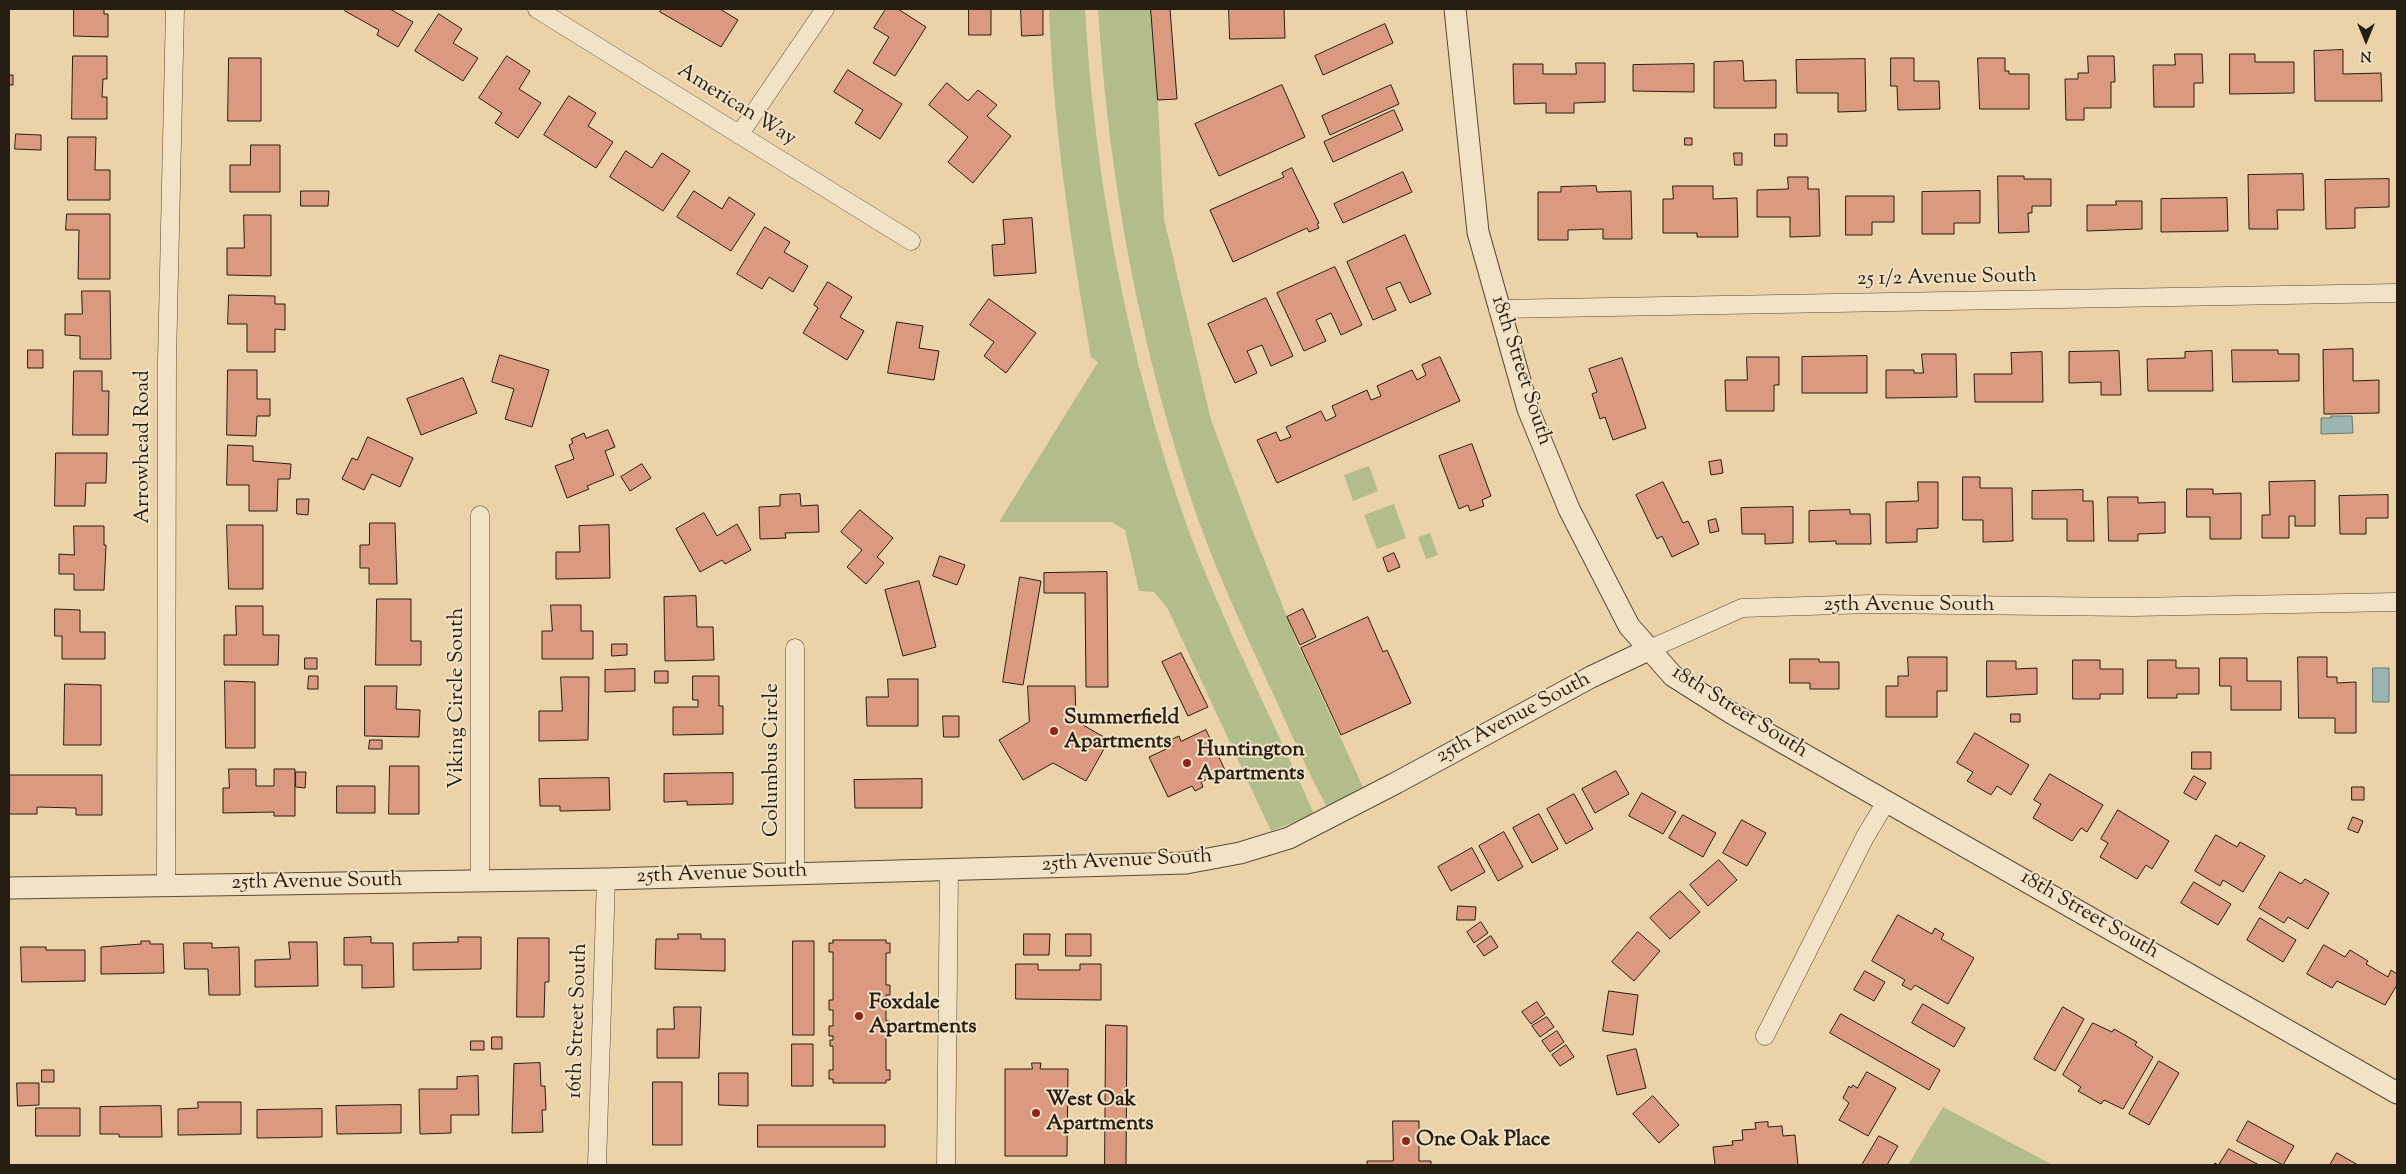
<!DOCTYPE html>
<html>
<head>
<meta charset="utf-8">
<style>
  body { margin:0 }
  #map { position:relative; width:2406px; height:1174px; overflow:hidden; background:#ebd2a8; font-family:"Sorts Mill Goudy",serif }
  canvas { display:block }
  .frame { position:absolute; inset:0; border:10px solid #271e13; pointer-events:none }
  .north { position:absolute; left:2341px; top:15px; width:50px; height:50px; -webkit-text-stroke:4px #f2e2c6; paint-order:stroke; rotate:180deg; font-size:14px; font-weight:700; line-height:20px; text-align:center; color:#271e13 }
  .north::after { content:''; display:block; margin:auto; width:18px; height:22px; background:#271e13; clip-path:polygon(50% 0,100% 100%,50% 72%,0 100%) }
</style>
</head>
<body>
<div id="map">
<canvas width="2406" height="1174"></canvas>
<div class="frame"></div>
<div class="north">N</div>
</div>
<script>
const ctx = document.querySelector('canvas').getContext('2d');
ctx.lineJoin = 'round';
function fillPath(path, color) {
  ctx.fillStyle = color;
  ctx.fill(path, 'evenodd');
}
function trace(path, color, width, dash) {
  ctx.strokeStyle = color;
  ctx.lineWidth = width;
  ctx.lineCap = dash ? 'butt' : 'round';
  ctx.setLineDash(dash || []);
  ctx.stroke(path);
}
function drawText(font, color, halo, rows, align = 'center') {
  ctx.font = font + ' "Sorts Mill Goudy",serif';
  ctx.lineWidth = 4;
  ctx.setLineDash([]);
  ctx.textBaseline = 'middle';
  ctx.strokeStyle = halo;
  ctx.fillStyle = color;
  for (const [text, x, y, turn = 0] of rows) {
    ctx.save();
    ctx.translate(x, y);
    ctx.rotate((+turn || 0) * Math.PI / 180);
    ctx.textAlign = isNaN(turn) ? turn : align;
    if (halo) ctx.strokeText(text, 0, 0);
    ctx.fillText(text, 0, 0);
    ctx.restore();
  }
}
const green = new Path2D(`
  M1049,9H1085C1095,183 1128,358 1186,523C1222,622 1272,717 1314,814L1271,831L1168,609L1154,592L1139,591L1125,530L1112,522H999L1098,362L1091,357C1071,243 1053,125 1049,9Z
  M1098,9H1153L1164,219L1211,420L1251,527L1299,647L1363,787L1327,807C1305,767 1288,726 1269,685C1244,630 1218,576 1198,519C1141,354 1109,183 1098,9Z
  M1369,466L1378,491L1353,501L1344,475Z
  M1394,504L1406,538L1377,549L1364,515Z
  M1430,533L1438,555L1426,559L1418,537Z
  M1943,1107L2053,1165H1908Z`);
const water = new Path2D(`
  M2331,416H2352L2353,433L2321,434V418H2331Z
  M2373,668H2389V702H2373Z`);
const building = new Path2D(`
  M74,9H104V14H108V37L74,36Z
  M346,9H390L413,22L398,47L377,35L379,30L345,11Z
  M662,9H720L738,20L721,47L660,12Z
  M886,9H898L926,27L895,76L873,63L889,37L874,28Z
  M969,9H991V35H969Z
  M1021,9H1043V35L1022,36Z
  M1151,9H1170L1177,99L1158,100Z
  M1229,9H1284L1285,38L1230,39Z
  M439,14L462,29L453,43L478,58L463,81L415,51Z
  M1385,24L1393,43L1323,75L1315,56Z
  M2343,50V74L2381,73L2382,101H2315L2314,51Z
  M2175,54H2202L2203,83H2194V107H2154L2153,65H2175Z
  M2230,54H2255V62H2294V93L2230,94Z
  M73,56H107V79H103L102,97H107V119H72Z
  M507,56L530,71L519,89L541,103L518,138L495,123L502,113L479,98Z
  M2088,56H2114L2115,82H2111V108H2084V120H2066L2065,79H2078V73H2088Z
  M229,58H261V121H228Z
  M1891,58H1914V81H1939L1940,109L1898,110L1897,86H1891Z
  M1978,58H2005V71H2009V74H2029V109H1980Z
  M1865,59L1866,111L1838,112V93H1797L1796,60Z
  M1743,61L1744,81L1776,80V108H1714V62Z
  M1576,63H1605V102L1574,103V113H1546V103L1514,104L1513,64H1543V74H1576Z
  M1694,64V92L1633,91V65Z
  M848,70L902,104L880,139L855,123L863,110L834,92Z
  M9,75H13V85H9Z
  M947,83L968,101L978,90L997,105L987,116L1011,136L973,183L948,162L968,137L929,105Z
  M1282,85L1305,137L1219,176L1195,124Z
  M1391,85L1399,104L1330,135L1322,116Z
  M569,96L596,113L588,126L613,142L596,168L544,135Z
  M1394,110L1403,130L1333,162L1324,142Z
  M16,134L41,135V150L15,149Z
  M1775,134H1787V146H1775Z
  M68,137H96L95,170H110V200H68Z
  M1685,138H1692V145H1685Z
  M251,145H280V192H230V165H250Z
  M626,151L652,168L662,153L690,171L663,211L610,177Z
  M1734,153H1742V165H1735Z
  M1292,168L1319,223L1317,224L1319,228L1309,232L1307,228L1233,262L1210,210L1284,177L1282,173Z
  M1403,172L1412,192L1343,223L1334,204Z
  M2303,174L2304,210H2277L2278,229H2249L2248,175Z
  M1998,176H2024V179H2051V206H2032V213H2028L2029,232L1999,233Z
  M1788,177H1808V189H1819L1820,236L1790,237V217H1757V190L1788,189Z
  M2389,179V207L2355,208V228L2326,229L2325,180Z
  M1596,186L1597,192L1631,191L1632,239H1603V229L1568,230V240H1538V192H1561V187Z
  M1673,186H1713V199L1737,198L1738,237H1697V233H1663V199H1673Z
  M301,191H329L328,206H301Z
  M694,191L722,209L729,197L755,214L731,251L677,217Z
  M1980,191V223H1954V234H1922V192Z
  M1846,196H1894V222H1872V235H1846Z
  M2227,198L2228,231L2161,232V199Z
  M2116,201H2142V229L2087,231V205H2116Z
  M67,214H110V279H78L79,230H66Z
  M244,215H271V276L227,275V248H244Z
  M1032,218L1036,273L994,276L992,245L1005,244L1003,220Z
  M765,227L790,242L784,252L808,266L793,292L769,277L762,289L737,274Z
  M1405,235L1431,294L1410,303L1400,282L1386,288L1396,310L1373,320L1347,262Z
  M1335,267L1362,325L1341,335L1331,313L1316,320L1326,341L1304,351L1277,293Z
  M828,282L852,297L840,317L864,331L847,360L803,333L818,308L814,305Z
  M82,291H110L111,359H80V336L65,335V314H82Z
  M229,295L275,296V304H285V330L275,329V352H247V324H228Z
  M1266,298L1293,356L1271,366L1262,345L1247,351L1257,373L1235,383L1208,324Z
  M989,299L1036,333L1006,373L984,356L994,342L970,325Z
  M897,322L923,326L919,348L939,351L934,380L888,373Z
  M2353,349V381L2379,380V413L2324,414L2323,350Z
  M28,350H43V368H28Z
  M2232,350H2278V354H2299V381L2233,382Z
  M2119,351L2121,395H2101V382L2069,383V352Z
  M2212,351L2213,391H2148L2147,359L2185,358V352Z
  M2042,352L2043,402H1975L1974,374H2012L2011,353Z
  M1922,354H1956L1957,397L1886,398V370H1914V373H1923Z
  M500,355L549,370L532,427L505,419L514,389L492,382Z
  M1867,356V393H1802V357Z
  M1440,357L1460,401L1277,483L1257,440L1276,432L1280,441L1291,437L1286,427L1321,411L1326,421L1336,416L1332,406L1367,390L1371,400L1381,396L1377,386L1412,370L1417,380L1426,375L1422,365Z
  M1747,357H1779V385H1774V411H1726L1725,380H1747Z
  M1622,358L1646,428L1613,440L1605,417L1600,419L1592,394L1597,392L1589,369Z
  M228,370H257V399H270V416H257L256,436L227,435Z
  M74,371H102V391H109L108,435H73Z
  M463,378L477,413L421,435L407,399Z
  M608,430L615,447L605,451L614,475L587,486L589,489L567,498L555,466L574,459L569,445L573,443L571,439L584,433L586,438Z
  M368,437L413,458L400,487L372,474L364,490L342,479L352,458L357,460Z
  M1472,444L1491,496L1482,500L1484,506L1470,511L1468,505L1459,509L1439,456Z
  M228,445L253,446V461L291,464L290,479H278L277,511H249V485H227Z
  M56,453H107L106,483H86L85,506H55Z
  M1721,460L1723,473L1711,475L1709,462Z
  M642,464L651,478L630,491L621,477Z
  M1963,477H1980V488H2012L2013,541L1983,542V520H1963Z
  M2315,481V526H2295V516H2289V538H2262V515H2270L2269,482Z
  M1663,482L1683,523L1688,521L1699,544L1672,557L1662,536L1657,539L1636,495Z
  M1918,482H1938V528L1917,529V542L1886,543V502L1918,501Z
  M2187,489H2213V494L2241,493V539H2210V517H2187Z
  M2083,490V501H2093L2094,541H2067V519H2032V491Z
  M800,494L801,506L818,505L819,532L785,533L786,538L760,539L759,507L780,506V495Z
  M2388,495V518H2366V534H2340L2339,496Z
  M2108,497H2138V503L2165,502V533L2138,534V541H2109Z
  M297,499H309L308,515L297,514Z
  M1793,507V543L1765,544V534H1742L1741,508Z
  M860,510L893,538L877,557L884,563L866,584L847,567L862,550L841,532Z
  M1850,510V514H1870L1871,544H1836V541L1809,542V511Z
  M704,513L717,536L737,524L751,550L725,564L722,560L700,572L676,529Z
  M1716,519L1719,531L1710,533L1708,521Z
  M370,523H395L397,584H369V568H360V545H369Z
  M227,525H263V589H229Z
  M609,525L610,578L556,579V552H580L579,526Z
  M74,526H104V545H106L104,590H74V574H59V554L74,555Z
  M1394,553L1400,567L1388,572L1383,558Z
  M940,556L965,565L957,585L933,576Z
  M1107,572L1108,687H1086L1085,593H1044V573Z
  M1020,577L1041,581L1023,685L1003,682Z
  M919,581L936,647L903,656L885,590Z
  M696,596L697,627H713L714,660L665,661L664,597Z
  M377,599H411V641H421V665H376Z
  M551,605H581V631H593V659H542V631H552Z
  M236,606H263V635H279L278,665H224V635H236Z
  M55,609L80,610V632H105V659H62V636H55Z
  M1303,609L1316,637L1300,645L1287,617Z
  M1368,617L1383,652L1387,650L1411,703L1341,735L1301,648Z
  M612,644H627V655L612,656Z
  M1181,653L1208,707L1188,716L1162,662Z
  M1908,657H1947V691H1937V717H1886V686H1898V676H1908Z
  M2298,657H2327V677H2337V683L2356,682V733H2335V718H2299Z
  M305,658H317V669H305Z
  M2220,658H2247V681H2281V710H2231V686H2220Z
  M1790,659H1819V662H1839V689H1810V683H1790Z
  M2073,660H2100V669H2123V694H2100V699H2073Z
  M2148,660H2176V668H2199V694H2177V698H2148Z
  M1987,661H2016V669L2037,668V694L1987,697Z
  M635,669V691L605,692V670Z
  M655,671H668V683H655Z
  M309,676H318V689H308Z
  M693,676H719V706H723V734L673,735V707H698V700H693Z
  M561,677H589L588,740L539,741V711H562Z
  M888,679H918V726H867L866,697H888Z
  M225,681L255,682V748H226Z
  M65,684L101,685V745H64Z
  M365,686H397L396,709L420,710L419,737L365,736Z
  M1028,686H1075L1076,721L1109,740L1086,781L1053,763L1023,780L999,740L1029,722Z
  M2011,714H2020V722H2011Z
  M943,716H959V737H944Z
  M1206,730L1225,770L1201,782L1203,787L1195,791L1192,786L1168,797L1149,757L1173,746L1170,740L1179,736L1181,741Z
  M1975,733L2029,765L2011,795L1997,786L1991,795L1967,781L1973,772L1957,763Z
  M370,740H382V749H369Z
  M2192,752H2211V769H2192Z
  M390,766H419V814H389Z
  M229,769H256V786H274V769H295V816H274V812L223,813V788H229Z
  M1616,771L1629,794L1595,813L1582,789Z
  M296,772H306L305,788L296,787Z
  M733,773V804L687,805V801L664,802V774Z
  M2050,774L2103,805L2087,832L2081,828L2072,841L2033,818L2041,804L2034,800Z
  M10,775H102V815H76V808L37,807V814H10Z
  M2194,776L2206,783L2196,800L2184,793Z
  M609,778L610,810L560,811V806H540L539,779Z
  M922,779V808H855L854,780Z
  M337,786H375V813H337Z
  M2352,787H2364V800H2352Z
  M1642,793L1676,812L1663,834L1629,816Z
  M1574,794L1593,829L1566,844L1547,809Z
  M2118,810L2169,841L2152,869L2146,865L2137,879L2100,857L2108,843L2101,839Z
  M1539,814L1558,849L1532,863L1513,828Z
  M1683,815L1716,833L1703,857L1669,838Z
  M2353,817L2363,821L2358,833L2348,829Z
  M1742,820L1766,833L1747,866L1723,853Z
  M1504,832L1523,867L1498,881L1479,846Z
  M2216,835L2237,847L2240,842L2265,856L2243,892L2223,880L2220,886L2195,871Z
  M1472,848L1485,872L1451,891L1438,867Z
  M1719,860L1737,880L1708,906L1690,885Z
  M2280,872L2301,884L2305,879L2329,893L2308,929L2288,917L2284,923L2259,908Z
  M2194,882L2231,904L2218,925L2181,903Z
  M1680,891L1700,912L1670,939L1650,918Z
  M1458,906L1476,907L1475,920H1457Z
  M1898,915L1932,934L1935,928L1944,934L1941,939L1974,958L1948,1004L1915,985L1911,990L1902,985L1905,980L1872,961Z
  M2260,918L2296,940L2283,962L2247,940Z
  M1481,922L1488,933L1474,943L1467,932Z
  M1638,932L1660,951L1634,981L1612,962Z
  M678,934H701V939H725V971L655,969L656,939H678Z
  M1024,934H1050L1049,955H1024Z
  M1066,934H1091V956H1066Z
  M1491,936L1498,947L1484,956L1477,946Z
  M371,937V943H393L394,987L362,988V965H344V938Z
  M458,937H481V969L413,970V943L458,942Z
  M518,938H549V982H545L544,1017H517Z
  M833,940H886V943H890V953H886V985H890V995H886V1021H890V1031H886V1070H890V1080H886V1083H833V1079H829V1070H833V1046H830V1040H833V1036H829V1026H833V1010H829V1000H833V952H829V943H833Z
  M141,941H150V944H163L164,973L101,974V947L141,944Z
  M793,941H814V1035H793Z
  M289,942H317L318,986L255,987V960L290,959Z
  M184,943H212V948L239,947L240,995H209L208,969H185Z
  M2324,945L2345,957L2350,950L2368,961L2366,964L2388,977L2391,970L2397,974V985L2385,1005L2337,981L2332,988L2307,974Z
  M21,947H46V950H85V981L22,982Z
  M1016,964H1038V970H1080V964H1101V1000L1016,999Z
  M1865,971L1885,982L1874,1001L1854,990Z
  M1609,991L1638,995L1633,1035L1603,1031Z
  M1537,1002L1545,1014L1531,1024L1522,1012Z
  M1923,1004L1965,1028L1954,1047L1912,1023Z
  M674,1007H701L699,1058H657V1029H674Z
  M2063,1007L2084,1019L2055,1071L2034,1059Z
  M1841,1014L1940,1070L1929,1090L1830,1033Z
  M1547,1017L1554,1027L1540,1037L1532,1026Z
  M2093,1023L2112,1032L2114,1029L2137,1042L2135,1045L2153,1057L2123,1109L2104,1100L2101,1104L2078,1091L2081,1087L2063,1075Z
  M1106,1025L1127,1026L1126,1165H1105Z
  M1557,1031L1564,1042L1550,1052L1542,1041Z
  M492,1037H502V1049H492Z
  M471,1041H484V1050H471Z
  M792,1044H813V1086H792Z
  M1566,1045L1574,1057L1560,1066L1552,1055Z
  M1636,1049L1646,1088L1617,1095L1607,1056Z
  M2159,1061L2179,1073L2149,1125L2129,1114Z
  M540,1063L541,1086H545L546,1110H542L543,1132L512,1133L514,1064Z
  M1032,1063H1041L1040,1069H1068L1067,1156H1005V1069H1032Z
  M42,1070H54V1082H42Z
  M1867,1072L1896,1088L1868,1136L1839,1120L1849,1103L1843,1098L1849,1086L1851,1088L1853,1085L1857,1088Z
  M719,1073H748V1106L719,1105Z
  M478,1076L479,1115H451V1133L420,1134L419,1089H457V1077Z
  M653,1082H682V1145H653Z
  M17,1083H39V1105L18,1106Z
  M1653,1096L1679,1125L1659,1143L1633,1114Z
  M198,1102H241V1134L178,1135V1109L198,1108Z
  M401,1105V1133L337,1134L336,1106Z
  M161,1106L162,1137H119V1134H100V1107Z
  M36,1108H80V1136H36Z
  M322,1109V1137L257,1138V1110Z
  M1393,1121H1419V1161H1431V1165H1367V1161H1393Z
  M2248,1121L2294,1146L2283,1165L2237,1141Z
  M1768,1122V1127L1782,1126L1783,1136L1795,1135L1798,1165H1715L1713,1147L1733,1145L1732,1141L1743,1140L1742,1130L1756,1129L1755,1123Z
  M758,1125H885V1147H758Z
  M1879,1136L1898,1146L1887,1165H1862Z
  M2229,1149L2259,1165H2213L2215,1163L2218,1165Z
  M2337,1153L2358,1165H2330Z`);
const minor = new Path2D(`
  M537,9L911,241
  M739,135L825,9
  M1498,309L2397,293
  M480,515V881
  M1650,649L1742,608L1871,604L2132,607L2397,602
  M795,872V648
  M166,885L167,361L175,9
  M1765,1036L1865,837L1886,802
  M597,1165L606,879
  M946,1165L949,871`);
const tertiary = new Path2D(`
  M1455,9L1478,232L1528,409L1569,509L1629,626L1673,676L1733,714L2397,1093
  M9,888L606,879L1186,863L1240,853L1289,838L1396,783L1591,677L1650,649`);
const markers = [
  [1054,731,5,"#8f2418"],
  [1187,763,5,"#8f2418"],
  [859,1016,5,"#8f2418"],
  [1036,1113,5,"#8f2418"],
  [1406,1141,5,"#8f2418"]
];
const streetNames = [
  ["American Way",736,106,32],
  ["25 1/2 Avenue South",1947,279,-1],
  ["18th Street South",1520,371,72],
  ["Arrowhead Road",144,447,-90],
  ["25th Avenue South",1909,606],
  ["Viking Circle South",458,698,-90],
  ["18th Street South",1739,713,32],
  ["25th Avenue South",1514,719,-28],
  ["Columbus Circle",773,760,-90],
  ["25th Avenue South",1127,862,-3],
  ["25th Avenue South",722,875,-2],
  ["25th Avenue South",317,883,-1],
  ["18th Street South",2089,916,30],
  ["16th Street South",579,1021,-88]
];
const poiNames = [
  ["Summerfield",1064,719],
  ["Apartments",1064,743],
  ["Huntington",1197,751],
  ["Apartments",1197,775],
  ["Foxdale",869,1004],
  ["Apartments",869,1028],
  ["West Oak",1046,1101],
  ["Apartments",1046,1125],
  ["One Oak Place",1416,1141]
];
fillPath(green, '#b2bd8b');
fillPath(water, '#9bb5b2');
trace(water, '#6d7972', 1);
fillPath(building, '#db9a7f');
trace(building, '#271e13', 1);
trace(minor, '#584b38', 19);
trace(tertiary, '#584b38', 23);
trace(minor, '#f2e2c6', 18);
trace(tertiary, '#f2e2c6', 21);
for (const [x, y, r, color] of markers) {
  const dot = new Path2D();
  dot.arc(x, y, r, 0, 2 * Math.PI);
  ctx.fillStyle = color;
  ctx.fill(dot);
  trace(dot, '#f2e2c6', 2);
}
drawText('21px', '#271e13', '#f2e2c6', streetNames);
drawText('bold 21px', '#271e13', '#f2e2c6', poiNames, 'left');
</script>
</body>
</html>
